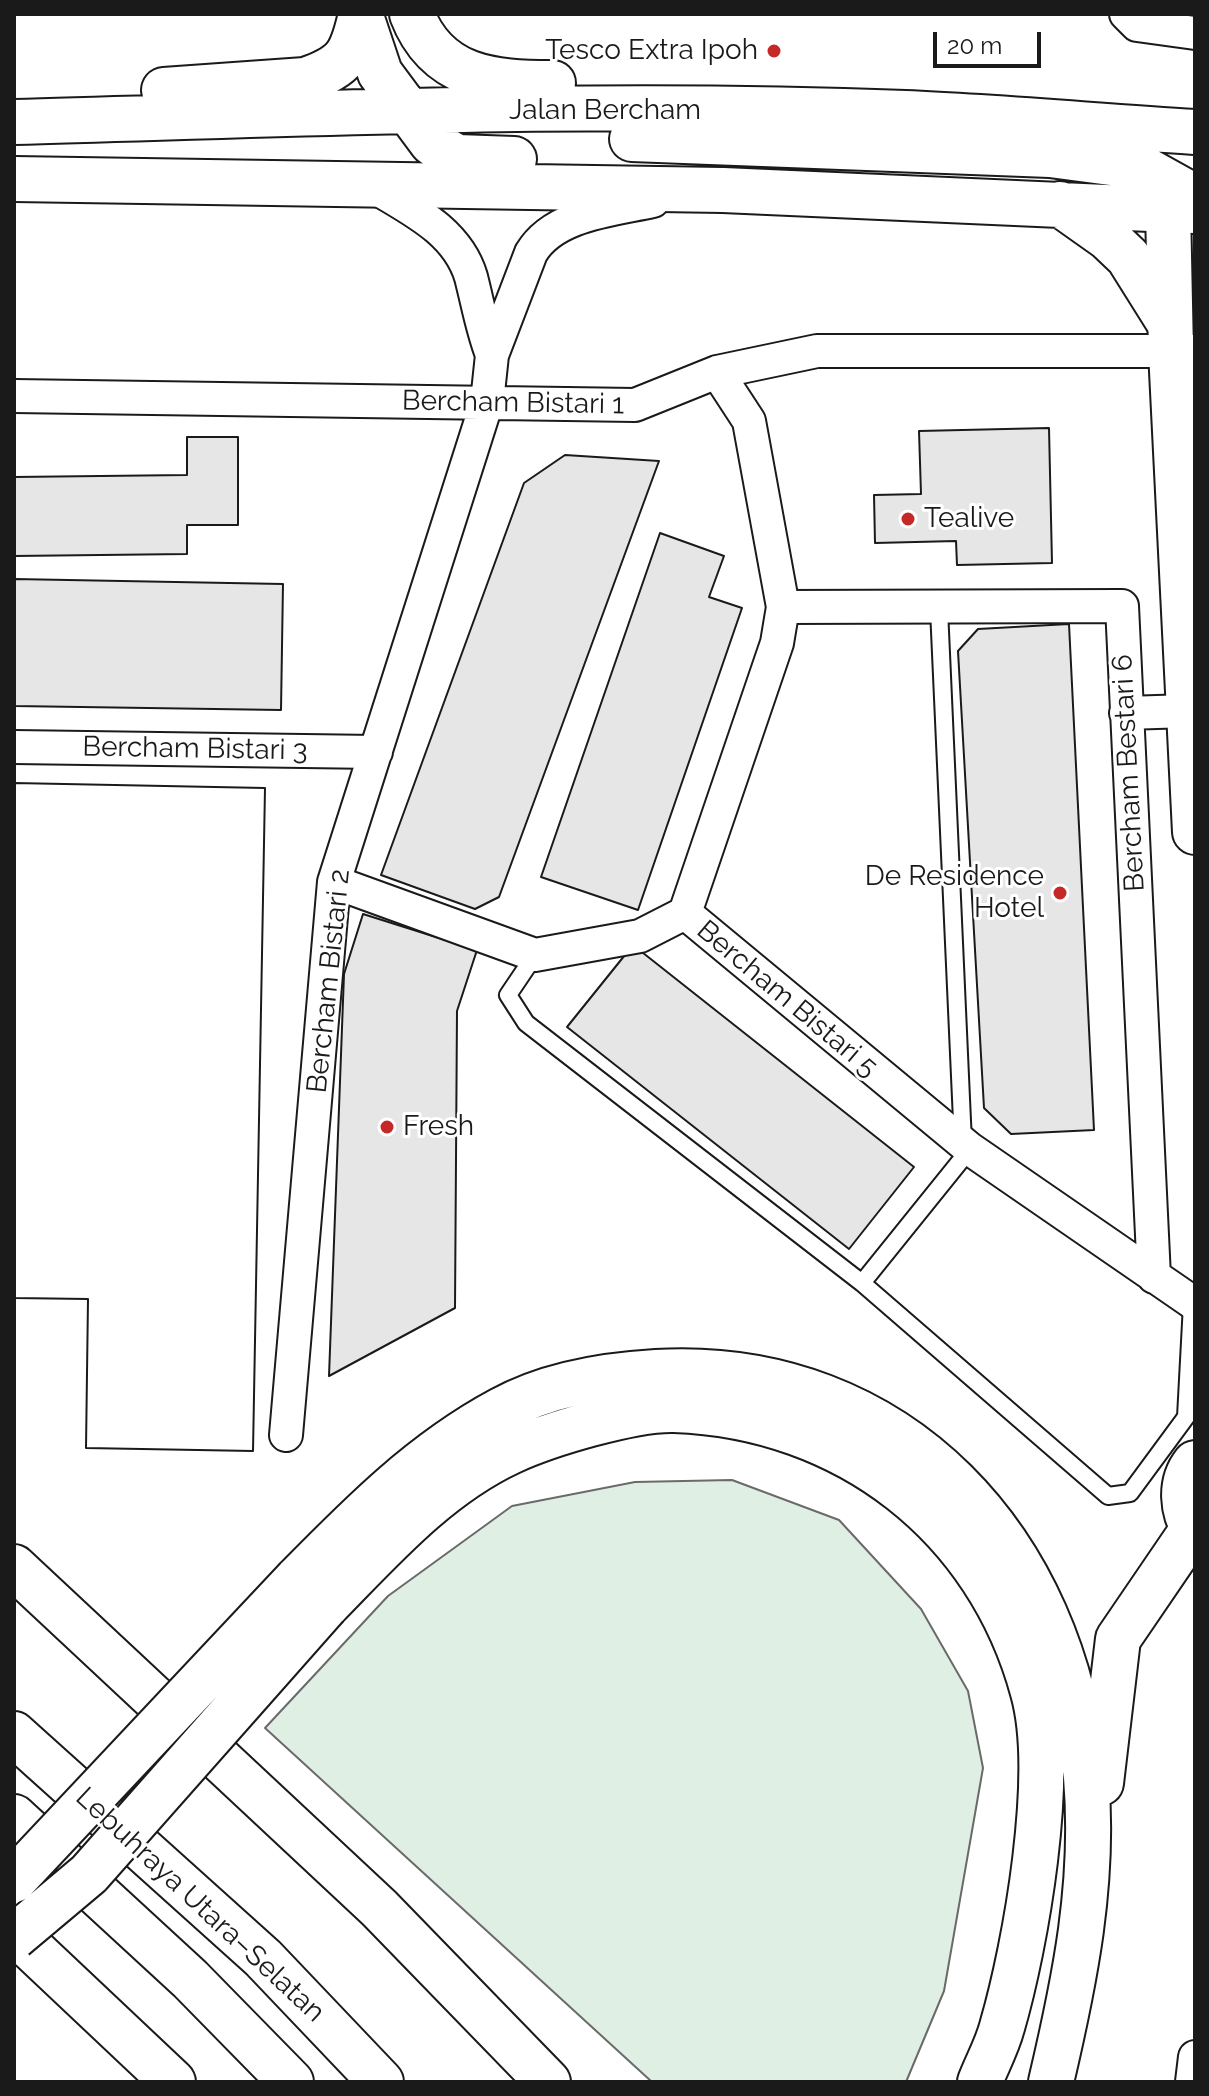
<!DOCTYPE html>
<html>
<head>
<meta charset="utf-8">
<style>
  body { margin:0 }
  #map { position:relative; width:1209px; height:2096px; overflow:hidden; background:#fff; font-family:Raleway,sans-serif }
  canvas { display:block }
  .frame { position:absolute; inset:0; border:16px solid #1a1a1a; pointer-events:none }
  .scale { position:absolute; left:933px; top:32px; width:108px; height:36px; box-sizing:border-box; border:4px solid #1a1a1a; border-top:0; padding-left:10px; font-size:24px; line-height:28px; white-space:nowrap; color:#1a1a1a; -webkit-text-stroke:6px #fff; paint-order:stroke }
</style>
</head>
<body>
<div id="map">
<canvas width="1209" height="2096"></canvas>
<div class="frame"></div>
<div class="scale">20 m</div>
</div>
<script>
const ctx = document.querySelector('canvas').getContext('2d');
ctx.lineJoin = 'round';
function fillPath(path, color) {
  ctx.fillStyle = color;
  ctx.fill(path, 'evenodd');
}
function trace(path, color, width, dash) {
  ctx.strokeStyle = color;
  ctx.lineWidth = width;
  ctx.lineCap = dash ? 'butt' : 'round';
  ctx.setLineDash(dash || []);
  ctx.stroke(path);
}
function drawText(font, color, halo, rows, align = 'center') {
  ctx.font = font + ' Raleway,sans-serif';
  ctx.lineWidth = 6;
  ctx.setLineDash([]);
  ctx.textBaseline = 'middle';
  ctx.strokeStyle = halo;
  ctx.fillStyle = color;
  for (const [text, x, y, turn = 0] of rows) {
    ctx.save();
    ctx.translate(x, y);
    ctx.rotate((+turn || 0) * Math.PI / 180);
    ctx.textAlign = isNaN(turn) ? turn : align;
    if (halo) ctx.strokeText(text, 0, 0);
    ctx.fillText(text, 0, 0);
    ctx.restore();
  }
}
const green = new Path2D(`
  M732,1480L839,1520L921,1609L968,1691L983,1768L944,1991L906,2082H652L265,1728L388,1596L512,1506L635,1482Z`);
const building = new Path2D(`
  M1049,428L1052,563L957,565L956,541L875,543L874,495L921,494L919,431Z
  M187,437H238V525H187V554L14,556V477L187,475Z
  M565,455L659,461L499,897L475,909L381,875L524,483Z
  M660,533L724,556L709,597L742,608L638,910L541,877Z
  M14,579L283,584L281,710L14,706Z
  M1069,624L1094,1130L1011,1134L984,1108L958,651L978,629Z
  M14,783L265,788L253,1451L86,1448L88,1299L14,1298Z
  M14,783L265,788L253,1451L86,1448L88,1299L14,1298Z
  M363,914L477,950L457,1011L455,1308L329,1376L344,974Z
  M633,945L914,1167L849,1249L567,1027Z`);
const lane = new Path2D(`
  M939,609L963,1143
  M535,955L508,995L526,1023L862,1283L1108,1496L1130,1493L1186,1417L1192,1304
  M862,1283L970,1149`);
const street = new Path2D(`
  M1126,14L1137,25L1195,33
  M371,185C410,209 457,230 471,277C478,304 482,329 492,355
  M717,372L749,421L783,607L777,643L685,913L970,1149L1195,1304
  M14,396L635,405L717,372L817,351H1195
  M783,607L1122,606L1154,1277
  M1126,713L1188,711
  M14,747L376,752
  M334,882L535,955L640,936L685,913
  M286,1435L334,882L487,402L492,355L531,253C554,214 613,210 653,201
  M1192,2082L1195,2057`);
const secondary = new Path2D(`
  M1168,208L1171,351L1195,832
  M1195,1463C1179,1483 1182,1511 1195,1532`);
const primary = new Path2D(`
  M412,14C437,79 493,83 553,83
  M361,16L380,73L432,143L457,157L514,159
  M164,90L305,80C347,66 352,54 361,14
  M14,122C310,114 608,101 905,113C1001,117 1098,126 1195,132
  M632,139L1050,155L1141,167L1195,197
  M14,179L723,190L1195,211
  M1060,204L1108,238L1128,257L1170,324
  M14,1567L379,1908L548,2082
  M297,1579C360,1515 421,1453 501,1410C548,1384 604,1375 656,1372C900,1358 1066,1544 1086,1777C1095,1882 1075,1980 1051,2082
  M326,1606C382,1549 437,1486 510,1452C549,1434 633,1409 674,1410C846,1416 988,1525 1033,1692C1056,1774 1026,1945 1002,2027C997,2046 987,2064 980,2082
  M1101,1783L1118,1639L1193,1529
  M14,1932L173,2082`);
const highway = new Path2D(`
  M14,1734L263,1958L381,2082
  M14,1817L190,1979L291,2082`);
const primaryBridge = new Path2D(`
  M14,1880L297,1579
  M14,1937L89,1874L326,1606`);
const markers = [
  [774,51,8,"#c62828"],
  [908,519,8,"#c62828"],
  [1060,893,8,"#c62828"],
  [387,1127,8,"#c62828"]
];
const poiNames = [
  ["Tesco Extra Ipoh",758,51],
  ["Tealive",924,519,"left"],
  ["De Residence",1044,877],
  ["Hotel",1044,909],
  ["Fresh",403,1127,"left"]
];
const streetNames = [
  ["Jalan Bercham",605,111],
  ["Bercham Bistari 1",513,403,1],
  ["Bercham Bistari 3",195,749,1],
  ["Bercham Bestari 6",1129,773,-93],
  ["Bercham Bistari 2",329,981,-84],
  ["Bercham Bistari 5",787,999,40],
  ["Lebuhraya Utara–Selatan",200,1905,43]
];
fillPath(green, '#e0efe3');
trace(green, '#6a6a6a', 2);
fillPath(building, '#e6e6e6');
trace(building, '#1a1a1a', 2);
trace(lane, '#1a1a1a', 20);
trace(street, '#1a1a1a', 36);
trace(secondary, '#1a1a1a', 48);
trace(primary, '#1a1a1a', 48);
trace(highway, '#1a1a1a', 48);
trace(lane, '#fff', 16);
trace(street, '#fff', 32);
trace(secondary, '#fff', 44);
trace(primary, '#fff', 44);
trace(highway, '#fff', 44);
trace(primaryBridge, '#1a1a1a', 48, []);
trace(primaryBridge, '#fff', 44);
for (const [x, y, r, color] of markers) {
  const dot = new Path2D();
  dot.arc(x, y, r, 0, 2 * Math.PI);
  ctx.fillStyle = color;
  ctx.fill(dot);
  trace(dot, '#fff', 3);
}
drawText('28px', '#1a1a1a', '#fff', poiNames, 'right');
drawText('28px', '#1a1a1a', '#fff', streetNames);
</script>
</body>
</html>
